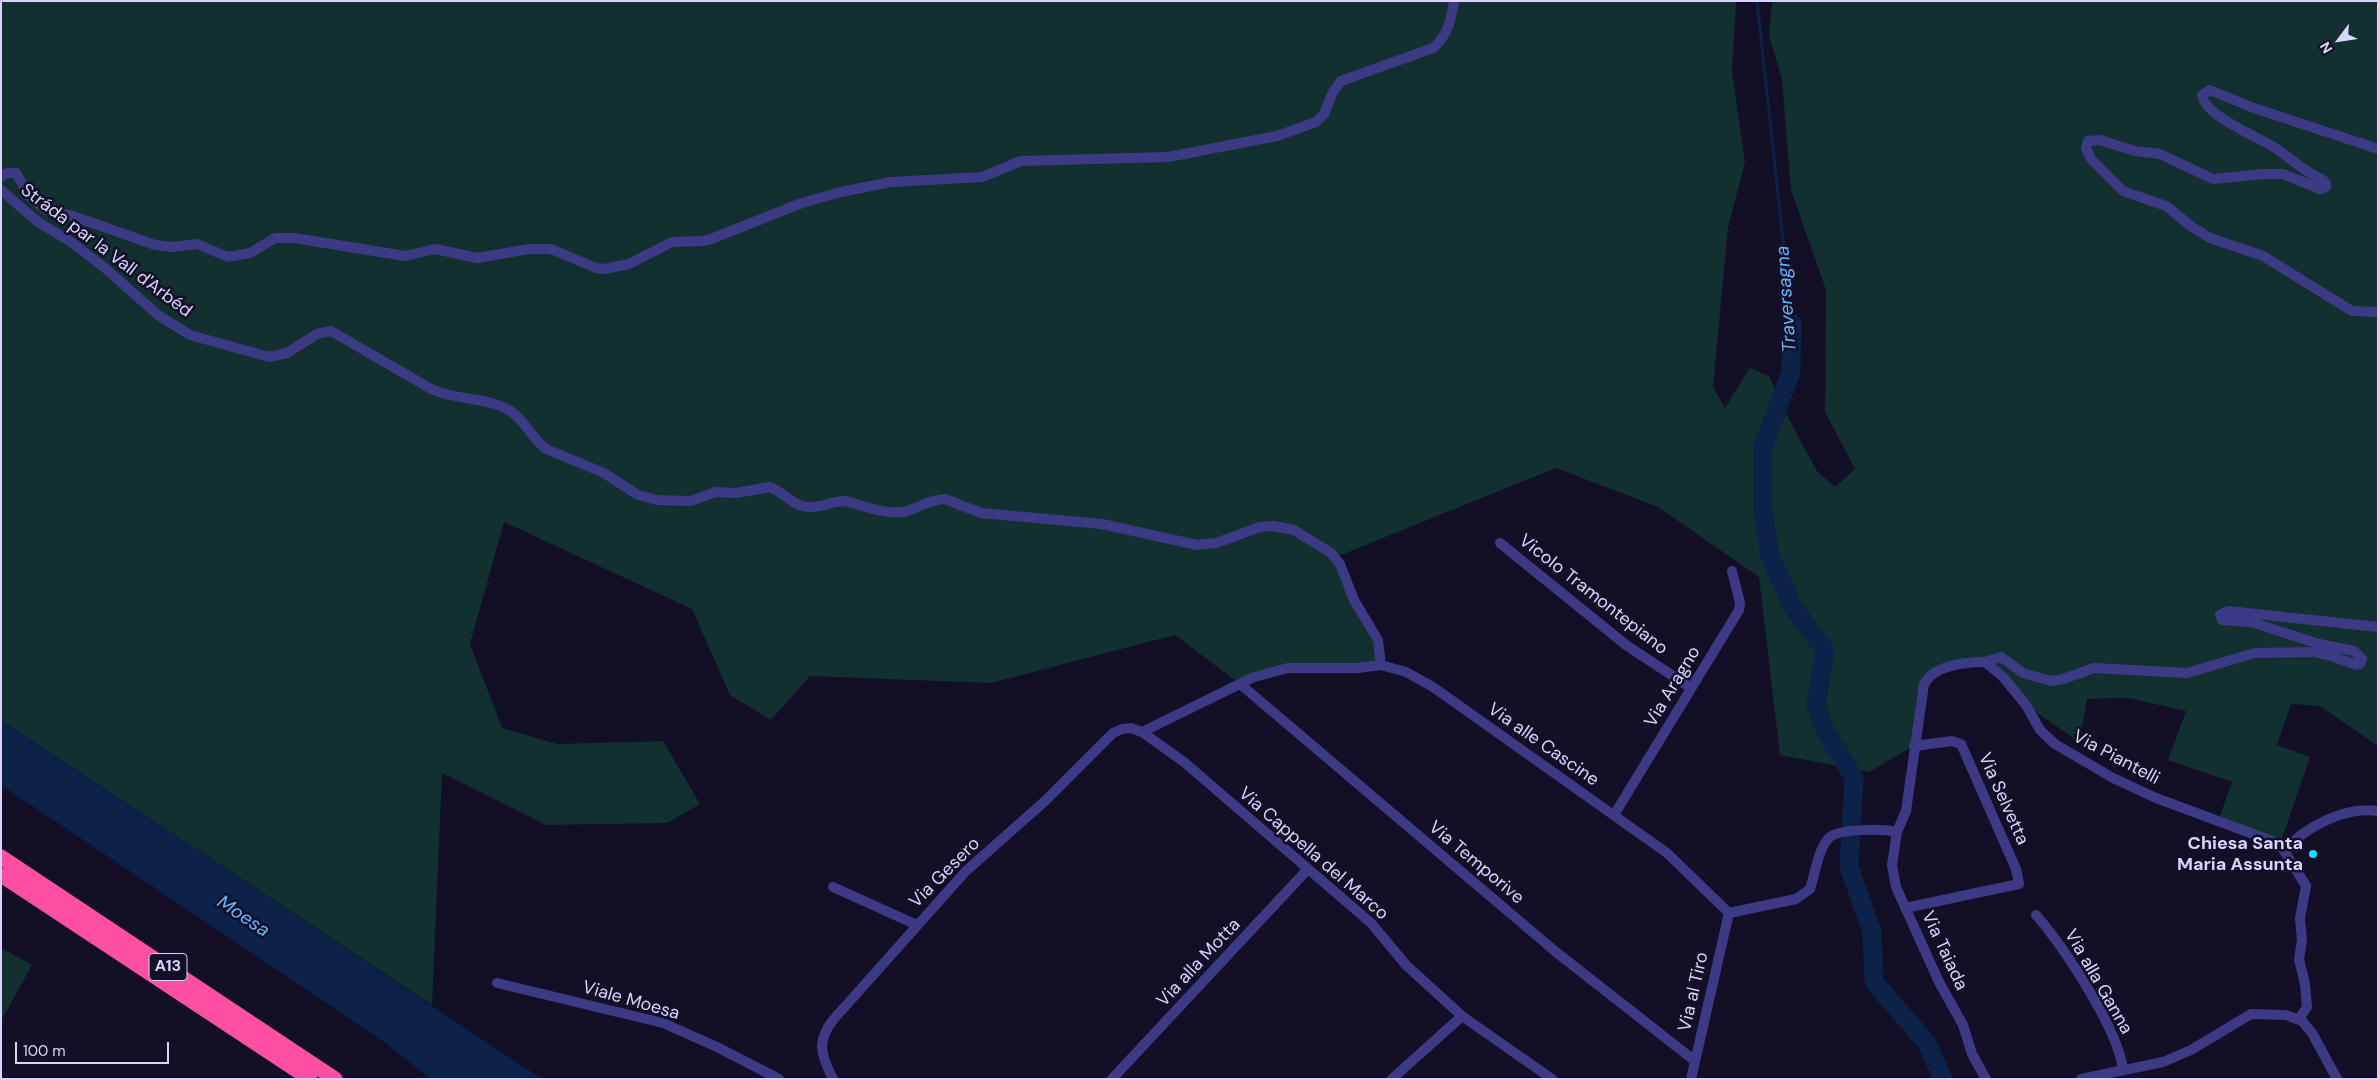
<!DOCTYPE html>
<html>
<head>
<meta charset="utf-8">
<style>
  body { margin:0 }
  #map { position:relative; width:2379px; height:1080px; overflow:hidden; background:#130f26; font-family:"DM Sans",sans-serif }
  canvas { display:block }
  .frame { position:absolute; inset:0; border:2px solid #d9d4ff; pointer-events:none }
  .north { position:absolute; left:2314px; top:15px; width:50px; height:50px; -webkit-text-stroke:4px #130f26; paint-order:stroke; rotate:239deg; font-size:14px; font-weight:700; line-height:20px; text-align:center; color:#d9d4ff }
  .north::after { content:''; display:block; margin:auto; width:18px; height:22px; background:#d9d4ff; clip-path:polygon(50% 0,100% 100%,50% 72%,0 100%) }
  .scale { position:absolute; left:15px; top:1042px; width:154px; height:22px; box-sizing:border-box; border:2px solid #d9d4ff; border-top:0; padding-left:6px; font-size:15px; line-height:18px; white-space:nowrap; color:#d9d4ff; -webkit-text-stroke:4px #130f26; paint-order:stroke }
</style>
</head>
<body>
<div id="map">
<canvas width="2379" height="1080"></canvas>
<div class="frame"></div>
<div class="north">N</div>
<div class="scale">100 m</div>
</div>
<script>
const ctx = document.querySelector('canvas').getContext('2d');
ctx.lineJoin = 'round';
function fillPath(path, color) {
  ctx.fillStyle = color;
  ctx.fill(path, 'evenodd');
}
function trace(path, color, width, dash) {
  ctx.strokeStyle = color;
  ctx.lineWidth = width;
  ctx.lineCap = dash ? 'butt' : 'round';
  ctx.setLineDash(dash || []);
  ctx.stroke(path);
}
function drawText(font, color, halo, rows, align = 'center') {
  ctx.font = font + ' "DM Sans",sans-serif';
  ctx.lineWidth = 5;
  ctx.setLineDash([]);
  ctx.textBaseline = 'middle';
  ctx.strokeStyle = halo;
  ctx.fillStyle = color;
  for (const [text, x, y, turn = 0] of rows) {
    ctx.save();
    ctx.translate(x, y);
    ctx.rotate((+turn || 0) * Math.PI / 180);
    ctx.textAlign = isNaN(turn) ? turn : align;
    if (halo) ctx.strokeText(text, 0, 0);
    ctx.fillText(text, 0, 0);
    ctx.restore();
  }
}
const green = new Path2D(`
  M1,1H1736L1732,72L1745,162L1728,228L1713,387L1725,408L1750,368L1769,376L1793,427L1817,471L1835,487L1855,469L1825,412L1826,290L1791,190L1782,80L1769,35L1772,1H2378V746L2320,706L2291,704L2277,745L2310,757L2280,844L2218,821L2232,782L2168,760L2186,711L2128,698L2087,699L2079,742L2026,705L1985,662L1929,676L1914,746L1869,772L1780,755L1759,577L1658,507L1556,468L1336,557L1372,627L1381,665L1288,668L1240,684L1175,635L991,683L810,676L771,720L730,695L692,609L504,522L470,644L502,728L557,744L663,741L700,804L667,823L546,825L442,773L432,1005L1,720Z
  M1,948L32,965L1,1021Z`);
const water = new Path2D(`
  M1,720L542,1079H431L384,1042L306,989L1,785Z`);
const stream = new Path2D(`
  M1757,1L1792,323`);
const river = new Path2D(`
  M1792,323L1791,372L1763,447V508L1770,556L1793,607L1825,650L1816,705L1823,726L1854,778L1849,867L1872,932L1874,982L1927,1043L1943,1079`);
const street = new Path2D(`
  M2378,149L2251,107L2210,90L2202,95C2205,116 2256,136 2272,146C2285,154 2297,165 2310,173C2316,177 2322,178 2326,183V187L2320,189L2283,174H2264L2213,179L2160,154L2135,151L2100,140L2088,141L2086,148L2091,159L2123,191L2166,206L2192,227L2210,238L2263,256L2352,311L2378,312
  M1,177L7,173H16L30,197L46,210L73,216L155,245L172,247L197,244L228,257L250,253L275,238H294L405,256L435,249L477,258L529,249H551L596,268L604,269L629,264L672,242L702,241L711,239L802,203L841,192L891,182L982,177L1021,161L1168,157L1277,136L1316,122L1324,114L1333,92L1341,81L1433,48C1448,35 1451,20 1454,1
  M1,190L38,222L71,242L105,268L158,315L190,335L269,357L287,353L317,334L331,331L433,390C456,400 483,397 505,408C524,417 530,437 546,449L604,473L638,495L657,500L691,501L716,492L736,493L770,487C783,492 794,507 809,507C821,508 832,501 844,501C863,505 884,515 903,512C917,509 930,499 945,499L981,513L1102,524L1197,545L1216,543L1260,527L1273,526L1294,530L1331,553L1340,564L1354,600L1378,640L1381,665
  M1500,543L1626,645L1691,688
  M1985,662L2001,657L2023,673L2051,681L2063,679L2094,668L2187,673L2255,653L2314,652L2328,655L2357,665L2360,664L2362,659L2354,651L2319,644L2251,622L2222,620L2220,615L2228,611L2378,627
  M1240,684L1556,952L1695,1061
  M1142,732L1254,677L1288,668H1358L1381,665L1406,672L1433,687L1667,853L1729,913
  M1614,815L1739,610L1740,603L1732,571
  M1897,832L1906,811L1924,684C1934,665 1966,662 1985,662L2003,677L2026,705L2040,730L2055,744L2113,778L2156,798L2280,844L2306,886L2300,918L2302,940L2299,959L2305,984L2307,1007L2299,1019
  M2284,851C2305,827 2345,806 2378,811
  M833,887L917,925
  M1905,908L2019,884L2016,869L1961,744L1952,741L1914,746
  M1729,913L1796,899L1810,889C1815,874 1818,849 1829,838C1838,828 1884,829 1897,832L1892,865L1896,887L1939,982L1963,1025L1972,1054L1986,1079
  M2036,915C2063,946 2119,1030 2123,1070
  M497,983L663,1023L717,1047L779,1079
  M833,1079C821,1055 816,1042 833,1020L966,871L1045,801L1113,733L1122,729L1131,728L1142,732L1184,762L1371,923L1406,965L1462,1016L1552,1079
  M1112,1079L1308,869
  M1392,1079L1462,1016
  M1691,1079L1729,913
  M2081,1079L2163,1062L2191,1050L2251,1014L2286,1015L2302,1021L2312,1033L2337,1079`);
const highway = new Path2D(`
  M1,857L335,1079
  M1,875L310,1079`);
const markers = [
  [2313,854,5,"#00e5ff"]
];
const shields = [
  [168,967,38]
];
const shieldNames = [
  ["A13",168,967]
];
const streetNames = [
  ["Stráda par la Vall d'Arbéd",106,251,37],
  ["Vicolo Tramontepiano",1593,595,38],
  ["Via Aragno",1673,687,-59],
  ["Via alle Cascine",1543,745,35],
  ["Via Piantelli",2116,758,28],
  ["Via Selvetta",2003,799,66],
  ["Via Cappella del Marco",1313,854,41],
  ["Via Temporive",1476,863,40],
  ["Via Gesero",945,873,-45],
  ["Via Taiada",1944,951,65],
  ["Via alla Motta",1199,963,-47],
  ["Via alla Ganna",2098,982,60],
  ["Via al Tiro",1694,992,-77],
  ["Viale Moesa",631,1001,16]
];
const poiNames = [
  ["Chiesa Santa",2303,844],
  ["Maria Assunta",2303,865]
];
const waterNames = [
  ["Traversagna",1787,299,-94],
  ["Moesa",243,917,34]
];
fillPath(green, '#12302f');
fillPath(water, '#0c2248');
trace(stream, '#0c2248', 3);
trace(river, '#0c2248', 19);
trace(street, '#3d3a85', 10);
trace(highway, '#ff4fa3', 15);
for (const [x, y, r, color] of markers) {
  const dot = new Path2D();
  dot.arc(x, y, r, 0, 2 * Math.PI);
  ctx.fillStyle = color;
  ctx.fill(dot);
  trace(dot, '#130f26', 2);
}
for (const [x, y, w] of shields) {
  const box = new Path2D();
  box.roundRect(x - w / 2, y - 13.5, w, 27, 4);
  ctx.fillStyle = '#130f26';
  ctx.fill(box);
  trace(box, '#d9d4ff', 1);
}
drawText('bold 16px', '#d9d4ff', null, shieldNames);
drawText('18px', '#d9d4ff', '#130f26', streetNames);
drawText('bold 18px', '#d9d4ff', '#130f26', poiNames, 'right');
drawText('italic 19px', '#62b6ff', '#130f26', waterNames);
</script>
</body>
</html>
